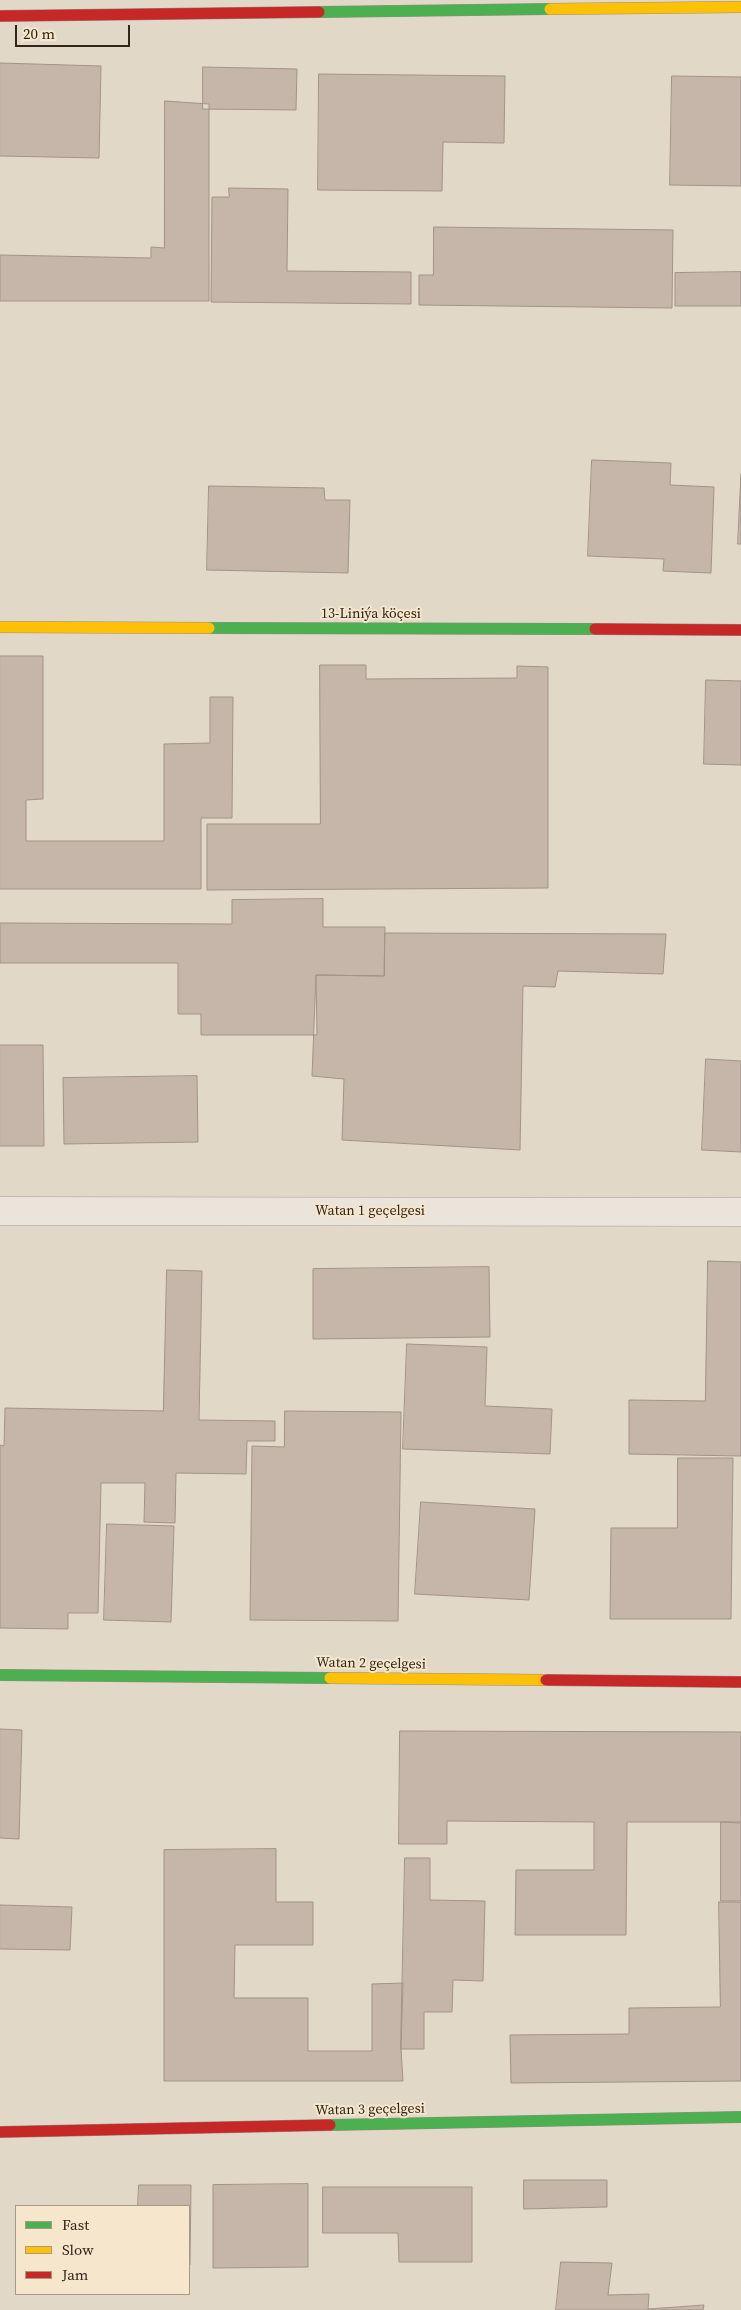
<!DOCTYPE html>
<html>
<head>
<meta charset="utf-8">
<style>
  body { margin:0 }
  #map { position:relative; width:741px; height:2310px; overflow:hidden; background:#e2d8c8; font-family:"Source Serif 4",serif }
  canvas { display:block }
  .legend { position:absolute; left:15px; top:2205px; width:175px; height:90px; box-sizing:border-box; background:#f5e6cc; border:1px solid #a89985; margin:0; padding:6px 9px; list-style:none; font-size:15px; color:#34251b }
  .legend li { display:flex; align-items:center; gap:10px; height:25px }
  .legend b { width:25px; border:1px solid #a89985 }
  .scale { position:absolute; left:15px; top:25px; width:115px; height:22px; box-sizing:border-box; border:2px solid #34251b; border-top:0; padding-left:6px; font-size:15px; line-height:18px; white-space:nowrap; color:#34251b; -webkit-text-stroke:4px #f5e6cc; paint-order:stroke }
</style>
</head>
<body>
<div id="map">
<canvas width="741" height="2310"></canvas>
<ul class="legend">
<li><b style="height:6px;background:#4caf50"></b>Fast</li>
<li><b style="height:6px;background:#ffc107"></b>Slow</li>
<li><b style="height:6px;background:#c62828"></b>Jam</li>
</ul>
<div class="scale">20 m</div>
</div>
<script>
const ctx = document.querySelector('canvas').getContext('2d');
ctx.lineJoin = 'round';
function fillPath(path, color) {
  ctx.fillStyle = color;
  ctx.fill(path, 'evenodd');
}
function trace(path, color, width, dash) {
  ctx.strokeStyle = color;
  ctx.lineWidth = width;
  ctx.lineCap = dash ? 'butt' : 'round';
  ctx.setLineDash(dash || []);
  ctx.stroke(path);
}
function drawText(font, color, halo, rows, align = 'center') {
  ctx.font = font + ' "Source Serif 4",serif';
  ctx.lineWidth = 4;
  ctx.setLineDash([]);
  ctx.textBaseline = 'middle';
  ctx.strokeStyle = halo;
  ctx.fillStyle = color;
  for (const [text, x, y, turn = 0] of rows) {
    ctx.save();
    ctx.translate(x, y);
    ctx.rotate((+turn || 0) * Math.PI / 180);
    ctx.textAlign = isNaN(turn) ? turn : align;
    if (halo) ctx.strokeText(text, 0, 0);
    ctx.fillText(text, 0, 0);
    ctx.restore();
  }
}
const building = new Path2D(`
  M0,63L101,66L99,158L0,156Z
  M203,67L297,69L296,110L203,109Z
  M319,74L505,76L504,143L443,142L442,191L318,190Z
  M672,76L741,77V186L670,185Z
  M165,101L209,104V301H0V255L151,258V247L164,248Z
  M229,188L288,189L287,271L411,272V304L211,302L212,197H229Z
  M434,227L673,230L672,308L419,305V275H433Z
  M741,272V306H675V273Z
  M592,460L671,463L670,485L714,487L711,573L663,571L664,559L588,556Z
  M741,474V544H738Z
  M209,486L324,488L325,500H350L348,573L207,570Z
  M0,656H43V799L26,800V841H164V744L210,743V697H233L232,818H201V889H0Z
  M320,665H366V679L517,678V666L548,667V888L207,890V824H320Z
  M706,680L741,681V765L704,764Z
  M323,899V927H385L384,976L316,975L317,1035H201V1014H178V963H0V923L232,924V900Z
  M385,933L666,934L663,974L558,971L555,987L523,986L520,1150L342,1140L344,1079L312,1076L316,975L384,976Z
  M0,1045H43L44,1146H0Z
  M706,1059L741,1061V1152L702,1150Z
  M197,1076L198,1142L64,1144L63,1078Z
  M708,1261L741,1262V1456L629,1454V1400L705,1401Z
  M489,1267L490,1337L313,1339V1269Z
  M167,1270L202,1271L199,1420L275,1421V1441H247L246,1474L176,1473L175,1523L144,1522L145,1483H101L98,1613H68V1629L0,1628V1445L4,1446L5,1408L163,1411Z
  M407,1344L487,1347L485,1406L552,1409L550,1454L403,1449Z
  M285,1411L401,1412L398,1621L250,1620L252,1446L284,1447Z
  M678,1458H733L731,1619H610L611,1528H677Z
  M421,1502L535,1509L529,1600L415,1594Z
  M107,1524L174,1526L171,1622L104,1620Z
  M0,1729L22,1730L19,1839L0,1838Z
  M400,1731L741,1732V1822H627L626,1935H515L516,1870H594V1822L447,1821V1844H399Z
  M721,1822L741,1823V1901H721Z
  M276,1849V1902H313V1945H235L234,1998H308V2051H372V1984L403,1983L401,2049L403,2081H164V1850Z
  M405,1858H430V1900L485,1901L483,1981L453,1980L452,2012H424V2049H401Z
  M719,1902H741V2081L511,2083L510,2035L629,2034V2008L720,2007Z
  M0,1905L72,1907L70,1950L0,1949Z
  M524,2180H607V2207L524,2209Z
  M308,2184V2267L213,2268V2185Z
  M139,2185H191L190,2265H189V2206H138Z
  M323,2187H472V2262H399L398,2233H323Z
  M561,2262L612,2263L608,2295L649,2294L648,2309L704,2305L703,2310H556Z`);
const street = new Path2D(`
  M0,1211L741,1212`);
const fast = new Path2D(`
  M319,12L550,9
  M209,628L595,629
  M0,1675L330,1678
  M330,2125L741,2117`);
const slow = new Path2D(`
  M550,9L741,7
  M0,627L209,628
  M330,1678L546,1680`);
const jam = new Path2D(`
  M0,16L319,12
  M595,629L741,630
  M546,1680L741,1682
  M0,2132L330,2125`);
const streetNames = [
  ["13-Liniýa köçesi",371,614],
  ["Watan 1 geçelgesi",370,1211],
  ["Watan 2 geçelgesi",371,1664,1],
  ["Watan 3 geçelgesi",370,2110,-1]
];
fillPath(building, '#c6b6a9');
trace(building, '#a29388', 1);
trace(street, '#a79d92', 29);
trace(fast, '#968d82', 12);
trace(slow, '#968d82', 12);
trace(jam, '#968d82', 12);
trace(street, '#eae4da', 28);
trace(fast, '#4caf50', 11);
trace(slow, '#ffc107', 11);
trace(jam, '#c62828', 11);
drawText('14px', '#34251b', '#f5e6cc', streetNames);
</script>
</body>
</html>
